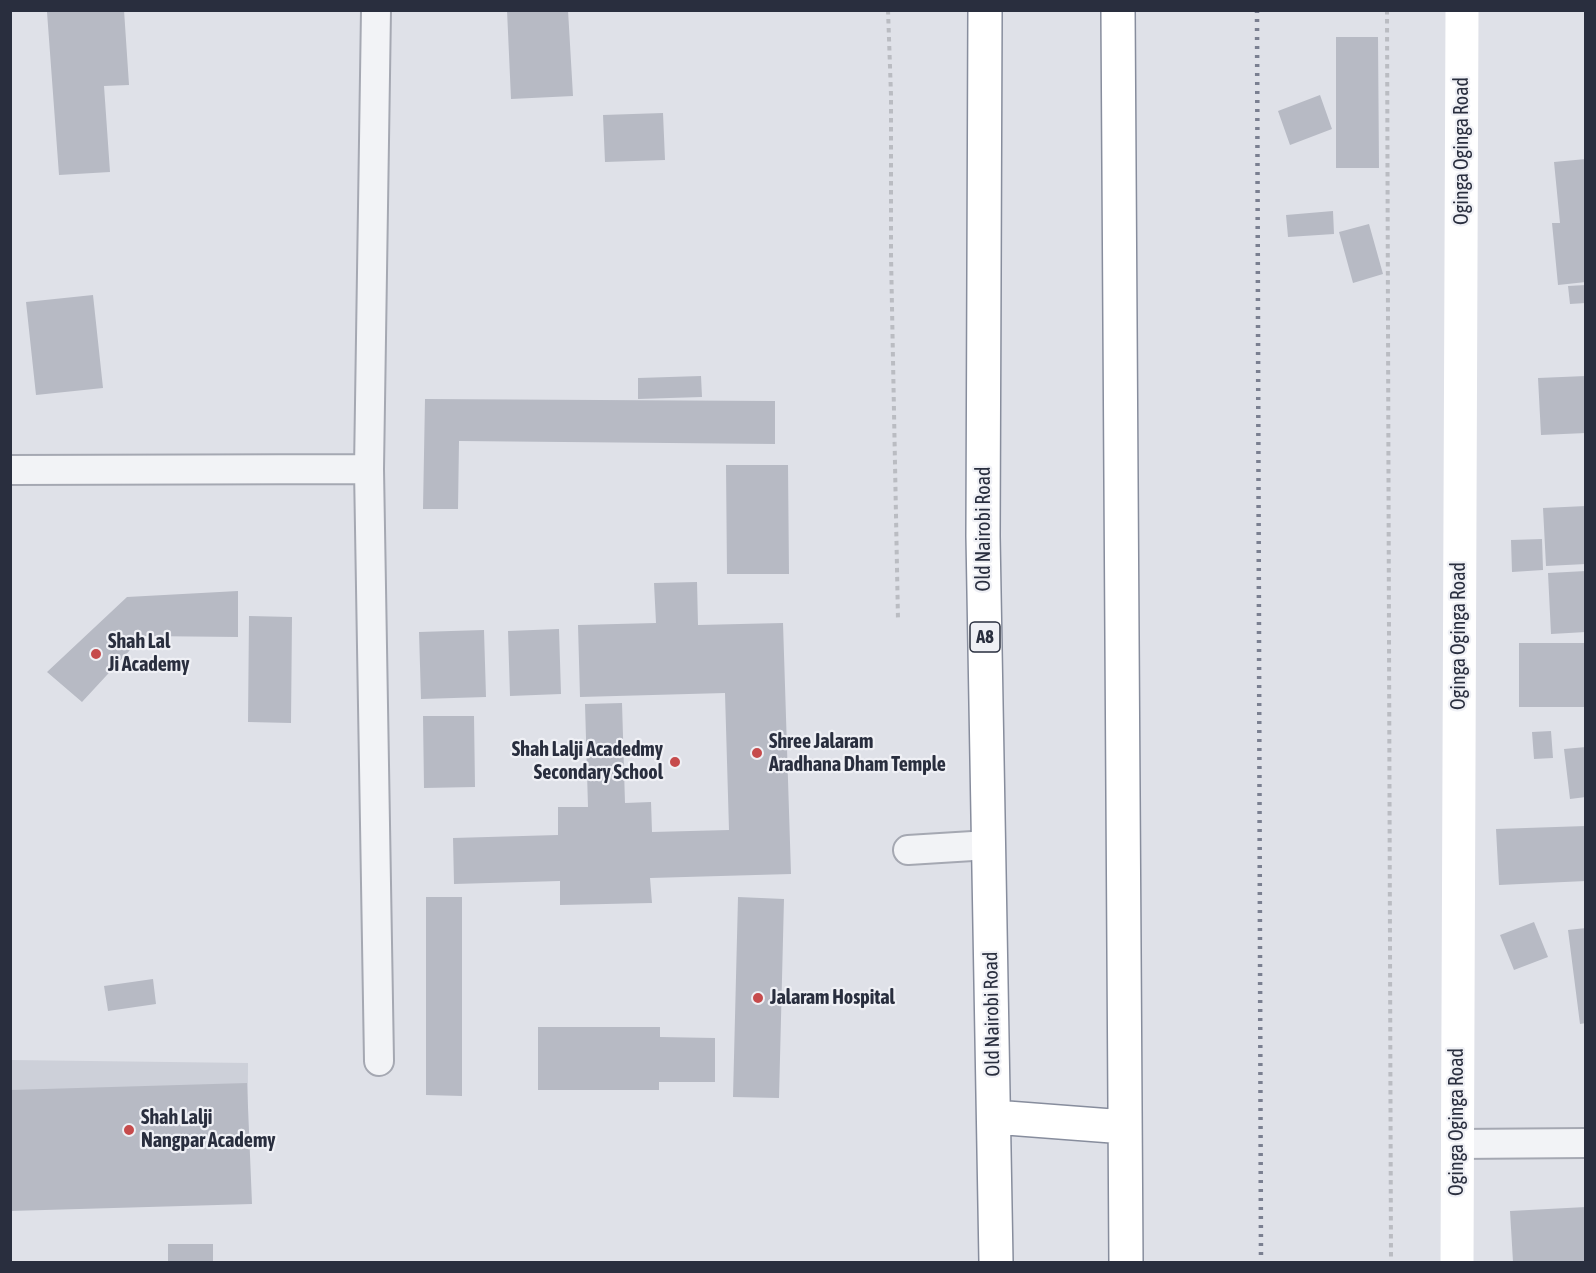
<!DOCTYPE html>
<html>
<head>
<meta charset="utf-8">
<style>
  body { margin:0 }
  #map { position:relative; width:1596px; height:1273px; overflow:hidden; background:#dfe1e8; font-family:"Asap Condensed",sans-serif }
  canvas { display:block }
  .frame { position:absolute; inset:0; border:12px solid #292e3e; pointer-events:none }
</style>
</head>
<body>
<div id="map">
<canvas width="1596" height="1273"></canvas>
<div class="frame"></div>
</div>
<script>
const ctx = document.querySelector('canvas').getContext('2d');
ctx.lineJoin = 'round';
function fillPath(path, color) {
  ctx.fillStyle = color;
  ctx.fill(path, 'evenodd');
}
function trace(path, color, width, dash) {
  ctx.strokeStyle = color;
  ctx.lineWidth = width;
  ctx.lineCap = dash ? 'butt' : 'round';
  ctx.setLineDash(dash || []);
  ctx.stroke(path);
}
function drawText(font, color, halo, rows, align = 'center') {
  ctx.font = font + ' "Asap Condensed",sans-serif';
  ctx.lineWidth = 4.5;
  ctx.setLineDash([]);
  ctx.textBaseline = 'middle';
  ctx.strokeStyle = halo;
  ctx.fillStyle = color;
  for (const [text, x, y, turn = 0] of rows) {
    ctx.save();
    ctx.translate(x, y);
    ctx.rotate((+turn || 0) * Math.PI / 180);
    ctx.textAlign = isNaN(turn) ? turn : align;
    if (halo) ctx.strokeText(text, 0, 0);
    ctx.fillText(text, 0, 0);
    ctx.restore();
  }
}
const built = new Path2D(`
  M11,1060L248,1063L247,1199L11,1196Z`);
const building = new Path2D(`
  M63,10H124L129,85L104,86L110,172L59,175L47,12Z
  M507,10H568L573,96L511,99Z
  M1336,37H1378L1379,168H1336Z
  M1320,95L1332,129L1290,145L1278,111Z
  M663,113L665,160L605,162L603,115Z
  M1586,159V282L1558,285L1552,223H1560L1554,162Z
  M1333,211L1334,234L1288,237L1286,215Z
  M1369,224L1383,274L1353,283L1339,232Z
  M1586,285V303L1570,304L1568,286Z
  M93,295L103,388L36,395L26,302Z
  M701,376L702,397L638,399V378Z
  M1586,376V433L1541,435L1538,378Z
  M425,399L775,401V444L459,441L458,509H423Z
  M726,465H788L789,574H727Z
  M1586,506V564L1546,566L1543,508Z
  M1542,539L1543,570L1512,572L1511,540Z
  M1586,571V632L1551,634L1548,573Z
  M697,582L698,625L783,623L791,874L650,878L652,903L560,905V881L454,884L453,838L558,835V807H588L585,704L622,703L625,803L651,802L652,832L729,830L725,693L580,697L578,625L656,623L654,583Z
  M238,591V637L143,636L82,702L47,672L127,597Z
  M249,616L292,617L291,723L248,722Z
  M559,629L561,694L510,696L508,631Z
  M484,630L486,697L421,699L419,632Z
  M1519,643H1586V707H1519Z
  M423,716H474L475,787L424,788Z
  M1551,731L1553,758L1534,759L1532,732Z
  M1586,747V797L1570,799L1564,749Z
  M1586,826V881L1499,885L1496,829Z
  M426,897H462V1096L426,1095Z
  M738,897L784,899L779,1098L733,1097Z
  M1534,922L1548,957L1514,970L1500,935Z
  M1586,928V1023L1580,1024L1568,930Z
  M153,979L156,1004L108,1011L104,986Z
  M538,1027H660V1037L715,1038V1082H659V1090H538Z
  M247,1083L252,1204L10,1211V1090Z
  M1586,1207V1262H1513L1510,1211Z
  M168,1244H213V1262H168Z`);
const path = new Path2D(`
  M888,10L891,95V255L898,620
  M1387,10L1391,1262`);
const street = new Path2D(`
  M369,469L379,1061
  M10,470L369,469L376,10
  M908,850L989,845
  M1457,1144L1586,1143`);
const secondary = new Path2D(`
  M1457,1262L1462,10`);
const highway = new Path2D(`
  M985,10L983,536L996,1262
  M1118,10L1126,1262
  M994,1117L1125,1127`);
const rail = new Path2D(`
  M1257,10L1261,1262`);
const markers = [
  [96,654,6,"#c64b4c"],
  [757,753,6,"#c64b4c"],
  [675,762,6,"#c64b4c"],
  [758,998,6,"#c64b4c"],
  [129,1130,6,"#c64b4c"]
];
const shields = [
  [985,637,30]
];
const shieldNames = [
  ["A8",985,637]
];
const streetNames = [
  ["Oginga Oginga Road",1462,151,-90],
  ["Old Nairobi Road",984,529,-90],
  ["Oginga Oginga Road",1459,636,-90],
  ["Old Nairobi Road",992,1014,-91],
  ["Oginga Oginga Road",1457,1122,-90]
];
const poiNames = [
  ["Shah Lal",108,642],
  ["Ji Academy",108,665],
  ["Shree Jalaram",769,742],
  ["Aradhana Dham Temple",769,765],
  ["Shah Lalji Acadedmy",663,750,"right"],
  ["Secondary School",663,773,"right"],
  ["Jalaram Hospital",770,998],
  ["Shah Lalji",141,1118],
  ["Nangpar Academy",141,1141]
];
fillPath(built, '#cdd0d9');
fillPath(building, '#b7bac4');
trace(street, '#a5a8b2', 32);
trace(highway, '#878d9d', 36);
trace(path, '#babcc2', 4, [4.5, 4.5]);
trace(street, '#f2f3f6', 28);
trace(secondary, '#fff', 33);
trace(highway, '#fff', 33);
trace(rail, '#7a7f90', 4.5, [3, 6]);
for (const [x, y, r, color] of markers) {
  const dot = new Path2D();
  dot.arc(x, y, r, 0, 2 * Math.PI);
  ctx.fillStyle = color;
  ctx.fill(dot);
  trace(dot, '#eff0f5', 2);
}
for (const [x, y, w] of shields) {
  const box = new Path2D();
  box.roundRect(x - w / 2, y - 15, w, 30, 4.5);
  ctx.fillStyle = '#eff0f5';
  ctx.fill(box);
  trace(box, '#292e3e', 1.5);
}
drawText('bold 18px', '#292e3e', null, shieldNames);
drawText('20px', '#292e3e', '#eff0f5', streetNames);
drawText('bold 20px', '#292e3e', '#eff0f5', poiNames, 'left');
</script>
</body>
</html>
